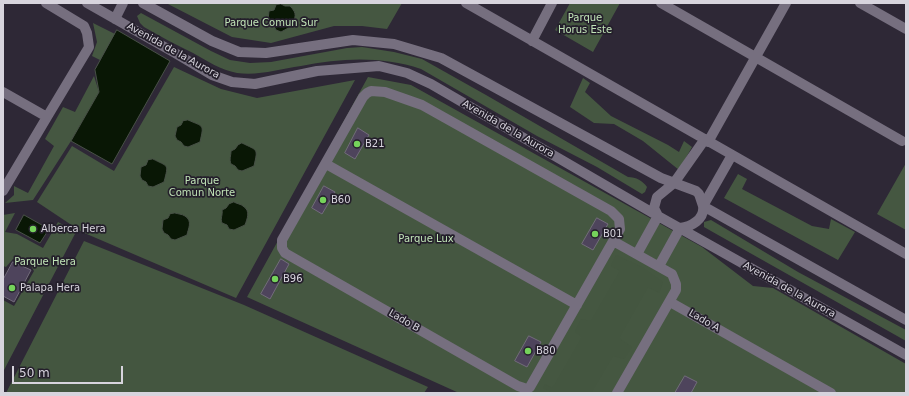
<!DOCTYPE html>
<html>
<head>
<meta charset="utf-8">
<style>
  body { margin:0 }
  #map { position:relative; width:909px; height:396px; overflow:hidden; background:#2e2836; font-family:"DejaVu Sans",sans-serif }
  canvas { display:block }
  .frame { position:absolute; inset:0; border:4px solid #d7d4dd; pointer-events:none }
  .scale { position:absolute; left:12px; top:366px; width:111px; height:18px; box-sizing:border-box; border:2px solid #d7d4dd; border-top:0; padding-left:5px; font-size:12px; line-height:14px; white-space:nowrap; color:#d7d4dd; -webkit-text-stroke:3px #241f2b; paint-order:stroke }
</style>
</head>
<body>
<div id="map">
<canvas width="909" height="396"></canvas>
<div class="frame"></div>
<div class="scale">50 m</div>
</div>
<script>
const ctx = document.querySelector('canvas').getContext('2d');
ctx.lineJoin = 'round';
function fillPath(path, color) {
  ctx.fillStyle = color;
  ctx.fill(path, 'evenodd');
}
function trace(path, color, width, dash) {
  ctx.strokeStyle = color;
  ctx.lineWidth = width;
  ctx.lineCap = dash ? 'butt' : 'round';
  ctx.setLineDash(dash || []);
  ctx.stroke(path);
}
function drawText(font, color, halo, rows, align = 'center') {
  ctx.font = font + ' "DejaVu Sans",sans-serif';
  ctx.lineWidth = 3.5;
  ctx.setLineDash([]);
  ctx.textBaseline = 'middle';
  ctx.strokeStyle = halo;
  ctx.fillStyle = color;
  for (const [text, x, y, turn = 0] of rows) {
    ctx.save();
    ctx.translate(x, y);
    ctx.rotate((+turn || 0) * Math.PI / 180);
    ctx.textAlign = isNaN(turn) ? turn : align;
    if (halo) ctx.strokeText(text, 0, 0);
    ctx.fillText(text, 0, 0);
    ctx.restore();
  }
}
const green = new Path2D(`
  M166,3H402L387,29L362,26H334L271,43L232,37Z
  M570,3H620L593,52L555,30Z
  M141,13L211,51L230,60L250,63L271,62L347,48L362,47L394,52L422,59L486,95L628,177C636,177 643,181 647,187L645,192L642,194L597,167L537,136L421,69C381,56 342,58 301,66C279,69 259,76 237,73C221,70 207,61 193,53C176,45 160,36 144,27L140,23L137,16Z
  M93,23L115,34L100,60L92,56L97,42Z
  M174,67L221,89L257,98L355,80L236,298L82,232L37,202L72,146L114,171Z
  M94,76L99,92L71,141L33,200L5,203L14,195V186L28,193L54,146L45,139L63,107L75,112Z
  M368,77L411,85L702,247L753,286L773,288L906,364V393H459L247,297Z
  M583,78L590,83L585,92L611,116L668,145L679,152L684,141L692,147L679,170L643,141L614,124L594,123L570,107Z
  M906,163V230L877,214Z
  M738,174L747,179L742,189L812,226L829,229L831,219L855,232L838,260L724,198Z
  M15,213L5,232L17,234L43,248L58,222L76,232L3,372V300L14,306L34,271L31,266L13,259L6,267L3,266V215Z
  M711,220L798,272L906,330V341L711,231L704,227V222Z`);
const forest = new Path2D(`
  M84,241L244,305L428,387L424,393H6Z
  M616,255L642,267L663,282L659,293L648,287L619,338L632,347L624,359L613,356L591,393H552L543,388L545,384L552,388L555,384L582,337L575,332L581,319L591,321L620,271L611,266Z`);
const water = new Path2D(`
  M281,4L285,6H290C298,14 295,17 292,26L281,32L276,30L274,26L270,25L268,20L269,11L274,10L276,5Z
  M117,30L170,61L112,164L71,141L99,92L95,70Z
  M188,120C204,127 204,124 200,142L188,147L184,146L181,142L177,140L175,136L177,127L181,125L183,121Z
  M242,143C258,151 258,148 254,166L242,171L238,170L235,166L231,164C229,159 231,156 231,151L235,149L238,145Z
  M153,159C168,167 169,163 164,182L153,187L148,186L146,182L142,180L140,176L141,167L146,165L148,160Z
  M234,202C237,204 241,204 243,206C251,211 247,219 245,225L234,230L229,229L227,225L222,223C220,218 223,215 222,210L226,208L229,204Z
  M175,213C178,214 182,214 185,216C193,221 188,229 187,235L175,240L171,239L168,235L164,233L162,229L163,220L168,218L170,214Z
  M24,215L49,229L40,243L16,230Z`);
const building = new Path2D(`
  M358,128L369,135L355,159L345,153Z
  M324,186L335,192L322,214L312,208Z
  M597,218L608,224L593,250L582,244Z
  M281,259L289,264L270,299L261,294Z
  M13,262L31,270L14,302L3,296V280Z
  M529,336L541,342L527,367L515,361Z
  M685,376L697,382L691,393H675Z`);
const minor = new Path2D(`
  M46,3L84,26L87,33L89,47L47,117
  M87,3L175,53L212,75L232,82L255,84L317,71L379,66L407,73L431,84L658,216L906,355
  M143,3L212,41L239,52L266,53L353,40L394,44L441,58L661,178L696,191L699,194L703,206L906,320
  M466,3L906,254
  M661,3L902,141
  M860,3L906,29
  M115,19L123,3
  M532,41L552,3
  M371,91L385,92L422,105L611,211L619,219L620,229L530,387L527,389L518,386L285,253L282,248V240L363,97L367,93Z
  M3,92L47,117L3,191
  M708,142L786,3
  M326,164L577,305
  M613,241L672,274L676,284V290L617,393
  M637,254L658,216L654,208L657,197L674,183L705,139
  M659,266L680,228C691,227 705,219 703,206L732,155
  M670,302L831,393`);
const markers = [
  [357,144,4,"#75d25b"],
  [323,200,4,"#75d25b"],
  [33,229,4,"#75d25b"],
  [595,234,4,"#75d25b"],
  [275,279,4,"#75d25b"],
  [12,288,4,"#75d25b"],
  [528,351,4,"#75d25b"]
];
const parkNames = [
  ["Parque",585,18],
  ["Horus Este",585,30],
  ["Parque Comun Sur",271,23],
  ["Parque",202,181],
  ["Comun Norte",202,193],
  ["Parque Lux",426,239],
  ["Parque Hera",45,262]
];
const streetNames = [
  ["Avenida de la Aurora",173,51,29],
  ["Avenida de la Aurora",508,129,30],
  ["Avenida de la Aurora",789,290,29],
  ["Lado B",404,321,30],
  ["Lado A",704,321,30]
];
const poiNames = [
  ["B21",365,144],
  ["B60",331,200],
  ["Alberca Hera",41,229],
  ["B01",603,234],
  ["B96",283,279],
  ["Palapa Hera",20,288],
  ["B80",536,351]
];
fillPath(green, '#455741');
fillPath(forest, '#445640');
fillPath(water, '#091705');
trace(water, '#475046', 1);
fillPath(building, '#4e445c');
trace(building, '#726b7b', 1);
trace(minor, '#766f7f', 10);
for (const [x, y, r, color] of markers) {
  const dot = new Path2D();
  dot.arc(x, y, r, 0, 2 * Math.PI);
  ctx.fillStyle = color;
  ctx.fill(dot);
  trace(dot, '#241f2b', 1.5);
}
drawText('10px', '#c1e4b7', '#241f2b', parkNames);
drawText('10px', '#d7d4dd', '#241f2b', streetNames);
drawText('10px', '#d7d4dd', '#241f2b', poiNames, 'left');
</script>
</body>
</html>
